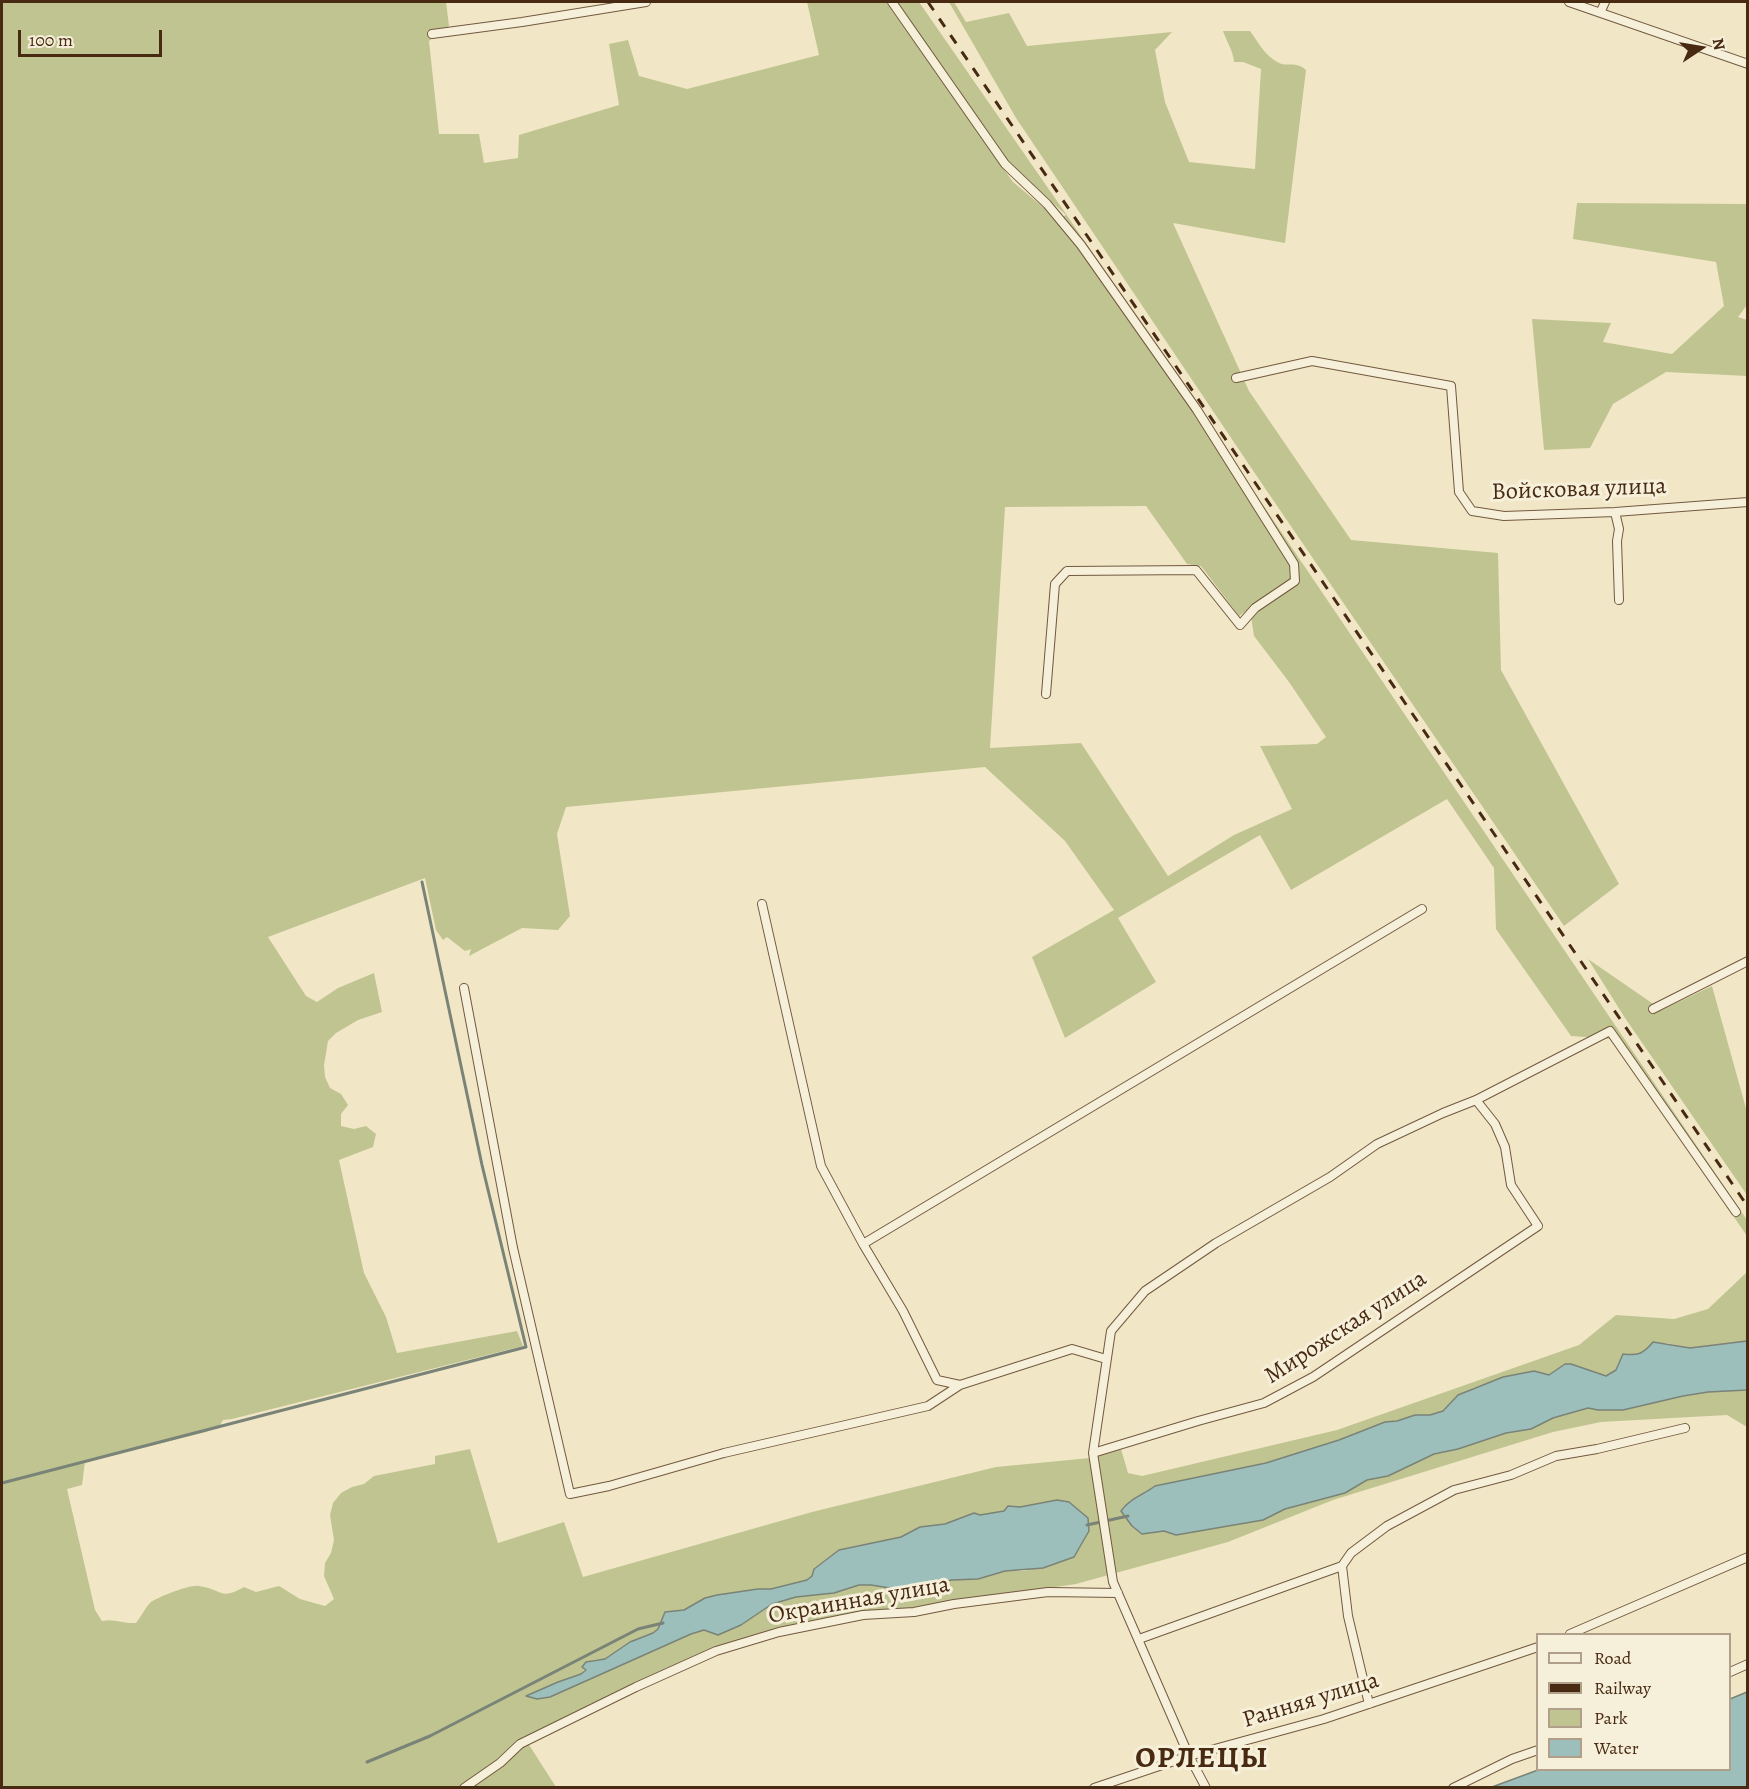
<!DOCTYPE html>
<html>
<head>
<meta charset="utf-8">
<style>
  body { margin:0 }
  #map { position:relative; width:1749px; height:1789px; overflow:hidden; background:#f1e7c6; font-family:Alegreya,serif }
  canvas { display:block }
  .frame { position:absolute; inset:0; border:3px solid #482a12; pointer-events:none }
  .legend { position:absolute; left:1536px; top:1633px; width:195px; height:138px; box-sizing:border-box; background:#f6efda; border:2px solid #b0a08a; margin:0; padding:8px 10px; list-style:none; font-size:18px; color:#482a12 }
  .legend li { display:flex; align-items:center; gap:12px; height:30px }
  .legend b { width:30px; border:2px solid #b0a08a }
  .north { position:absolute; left:1671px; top:18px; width:60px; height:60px; -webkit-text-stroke:4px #f6efda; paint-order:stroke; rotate:78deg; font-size:16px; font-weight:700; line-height:24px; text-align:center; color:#482a12 }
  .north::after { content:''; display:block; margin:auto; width:21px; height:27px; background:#482a12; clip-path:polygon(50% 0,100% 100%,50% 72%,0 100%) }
  .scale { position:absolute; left:18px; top:30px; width:144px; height:27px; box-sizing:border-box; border:3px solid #482a12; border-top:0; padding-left:8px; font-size:18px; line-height:21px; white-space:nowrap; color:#482a12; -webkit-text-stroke:4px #f6efda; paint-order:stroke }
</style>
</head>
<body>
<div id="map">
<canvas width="1749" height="1789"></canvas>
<div class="frame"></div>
<ul class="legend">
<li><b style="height:8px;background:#f6efda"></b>Road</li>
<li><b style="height:8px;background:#482a12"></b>Railway</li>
<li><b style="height:16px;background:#c0c491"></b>Park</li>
<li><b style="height:16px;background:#9cbfbb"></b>Water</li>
</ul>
<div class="north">N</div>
<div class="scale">100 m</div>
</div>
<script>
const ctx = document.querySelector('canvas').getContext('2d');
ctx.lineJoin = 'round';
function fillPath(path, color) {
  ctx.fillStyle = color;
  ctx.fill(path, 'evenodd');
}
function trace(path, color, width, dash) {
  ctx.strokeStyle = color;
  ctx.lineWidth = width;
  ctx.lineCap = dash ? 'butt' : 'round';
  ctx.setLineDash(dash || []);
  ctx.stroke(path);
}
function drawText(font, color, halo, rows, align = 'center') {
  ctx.font = font + ' Alegreya,serif';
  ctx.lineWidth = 6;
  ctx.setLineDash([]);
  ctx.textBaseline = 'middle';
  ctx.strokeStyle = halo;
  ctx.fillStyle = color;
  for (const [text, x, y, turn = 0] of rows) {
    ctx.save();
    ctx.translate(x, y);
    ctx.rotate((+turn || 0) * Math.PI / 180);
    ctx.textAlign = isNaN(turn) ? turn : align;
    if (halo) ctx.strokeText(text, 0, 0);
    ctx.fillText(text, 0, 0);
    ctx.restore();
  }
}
const green = new Path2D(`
  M2,2H446L449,26L429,41L439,134H479L484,163L518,158L519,135L619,105L609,44L628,40L639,76L687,89L819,55L807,2H886L1013,182L1043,207L1055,221L1066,215L1007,161L896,2H919L1066,214L1747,1220V1236L1612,1039L1571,1036L1496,929L1494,868L1447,799L1291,890L1260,835L1118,918L1156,982L1065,1038L1032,957L1114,910L1065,841L985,767L566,807L557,834L570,916L558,930L522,928L469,956L471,949L465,951L447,937L443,940L436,930L425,878L268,937L306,996L317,1002L338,988L374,973L382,1012L358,1020L336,1033L328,1041L324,1065L325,1077L330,1088L341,1094L348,1105L341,1114V1126L354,1129L366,1126L376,1134L373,1147L339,1160L364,1273L386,1317L397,1353L517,1331L523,1346L232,1419L223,1420L219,1427L206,1432L85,1462L82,1485L67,1489L95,1610L102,1621C115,1618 123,1624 136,1623C141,1617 145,1608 150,1603C157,1597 191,1584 199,1586C222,1589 220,1601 244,1587L256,1592L279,1586L300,1599L325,1606L334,1599L324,1576L325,1563L331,1553L334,1540L330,1515L333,1503L341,1493L352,1487L364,1484L374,1476L435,1464V1456L470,1449L498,1543L564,1522L583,1577L812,1512L996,1467L1090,1458L1121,1449L1128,1473L1142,1476L1337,1430L1579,1345L1616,1315L1674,1319L1708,1309L1747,1272V1341L1690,1348L1666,1343L1637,1356L1623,1354L1616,1370L1606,1376L1571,1364H1565L1549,1375L1534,1371L1512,1375L1473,1388L1458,1395L1443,1411L1430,1415H1415L1397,1421L1385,1422L1339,1440L1266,1463L1155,1486L1141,1497L1129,1501L1142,1534L1164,1531L1176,1535L1262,1520L1285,1509L1345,1493L1367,1480L1388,1476L1434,1454L1458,1449L1506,1433L1531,1429L1553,1418L1588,1408L1598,1410L1708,1392L1746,1390H1747V1427L1727,1415L1601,1422L1553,1432L1333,1500L1228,1542L1076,1584L780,1627L715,1649L524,1737L556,1787L2,1788ZM1146,506L1187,564L1201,566L1239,616L1291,580L1295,586L1251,616L1254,636L1289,682L1326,737L1317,744L1260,746L1292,809L1234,835L1168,876L1081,743L990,748L1005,507ZM1008,1506L1020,1507L1089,1531L1074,1557L1061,1562L1024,1571H1005L978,1579L952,1580L896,1589L871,1585H859L834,1593L796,1597L772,1604L741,1625L718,1635L704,1630L691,1634L561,1692L527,1696L558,1682L581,1674L592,1660L605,1659L630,1642L653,1633L658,1629L665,1612L684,1610L705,1598L758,1589H771L807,1580L812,1576L814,1568L839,1550L901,1537L920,1527L945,1524L974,1513L980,1515L1005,1511Z
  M949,2H954L966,22L1009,13L1027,46L1172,32L1155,50L1165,102L1189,162L1255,169L1261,69L1243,62H1234C1234,53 1226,40 1223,31H1250C1258,42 1266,57 1279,63C1289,67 1295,61 1306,70L1285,243L1173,223L1249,391L1351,540L1498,553L1501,670L1619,884L1564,926L1256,475L1016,118Z
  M1577,203L1747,204V305L1738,317L1747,320V376L1666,372L1613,404L1590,448L1544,450L1532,319L1611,323L1603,342L1672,354L1724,306L1716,262L1573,239Z
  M1588,959L1662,1010L1712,986L1747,1112V1195L1625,1018Z`);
const water = new Path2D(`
  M1747,1341V1390L1708,1392L1683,1396L1623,1410H1598L1588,1408L1553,1418L1531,1429L1506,1433L1458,1449L1434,1454L1388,1476L1367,1480L1345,1493L1285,1509L1263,1520L1176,1535L1164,1531L1142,1534L1132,1526L1121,1511C1129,1499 1143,1495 1155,1486L1266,1463L1339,1440L1385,1422L1397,1421L1415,1415H1430L1443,1411L1458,1395L1503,1377L1534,1371L1549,1375L1565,1364H1571L1606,1376L1616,1370L1623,1354C1638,1356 1643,1354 1653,1342L1690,1348Z
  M1057,1500L1069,1502L1088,1518L1089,1531L1074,1557L1043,1568L1005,1571L978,1579L952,1580L896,1589L871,1585H859L834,1593L796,1597L772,1604L741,1625L718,1635L704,1630L691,1634L550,1697L537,1699L526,1696L558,1682L581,1674L586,1670L582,1667L586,1662L605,1659L630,1642L653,1633L658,1629L665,1612L684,1610L705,1598L717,1595L758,1589H771L807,1580L812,1576L814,1569L839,1550L901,1537L920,1527L945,1524L974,1513L980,1515L1004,1511L1008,1506L1020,1507Z
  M1747,1692V1787H1492L1538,1770H1730V1699Z`);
const stream = new Path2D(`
  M2,1483L526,1347L482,1165L422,882
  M1087,1525L1128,1516
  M367,1762L430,1736L638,1629L663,1623`);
const street = new Path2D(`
  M892,2L1005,164L1047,204L1081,245L1197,410L1294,564L1295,581L1255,608L1240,625L1196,570L1067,571L1055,584L1046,694
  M1569,2L1748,64
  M1601,11L1605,2
  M432,34L522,22L646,2
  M1236,378L1312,361L1451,386L1459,492L1472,511L1504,516L1615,512L1748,502
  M1615,512L1619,529L1617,541L1619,600
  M762,904L821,1166L863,1244L903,1311L937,1380L960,1385
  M464,988L513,1248L570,1494L609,1486L724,1453L928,1406L960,1385L1072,1349L1106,1359
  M1653,1009L1748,961
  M863,1244L1422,909
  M1093,1453L1198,1421L1264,1403L1313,1377L1538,1226L1511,1185L1505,1147L1495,1124L1476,1100
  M1342,1566L1348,1616L1369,1704
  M1570,1634L1748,1557
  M1139,1639L1342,1566L1351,1553L1387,1526L1454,1490L1511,1475L1556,1456L1597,1449L1685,1428
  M1730,1672L1748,1664
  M464,1788L500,1763L520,1744L636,1687L716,1651L779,1632L863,1615L914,1612L954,1604L1048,1592L1118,1593
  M1094,1788L1189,1756L1324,1719L1538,1647
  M1206,1788L1189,1756L1113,1582L1093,1453L1111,1331L1145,1291L1216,1243L1330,1177L1377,1144L1443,1113L1476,1100L1610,1031L1736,1212
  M1453,1788L1512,1759L1538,1750`);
const rail = new Path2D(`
  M928,2L1748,1207`);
const streetNames = [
  ["Войсковая улица",1579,490,-2],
  ["Мирожская улица",1346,1328,-33],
  ["Окраинная улица",859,1601,-10],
  ["Ранняя улица",1311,1701,-17]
];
const districtNames = [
  ["ОРЛЕЦЫ",1202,1760]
];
fillPath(green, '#c0c491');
fillPath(water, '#9cbfbb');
trace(water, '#7a8377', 1.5);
trace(stream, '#7a8377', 3);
trace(street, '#72593f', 10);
trace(street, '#f6efda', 8);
trace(rail, '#482a12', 3, [10, 10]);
drawText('24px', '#482a12', '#f6efda', streetNames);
ctx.letterSpacing = '1.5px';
drawText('bold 30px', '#482a12', '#f6efda', districtNames);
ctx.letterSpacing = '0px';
</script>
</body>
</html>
